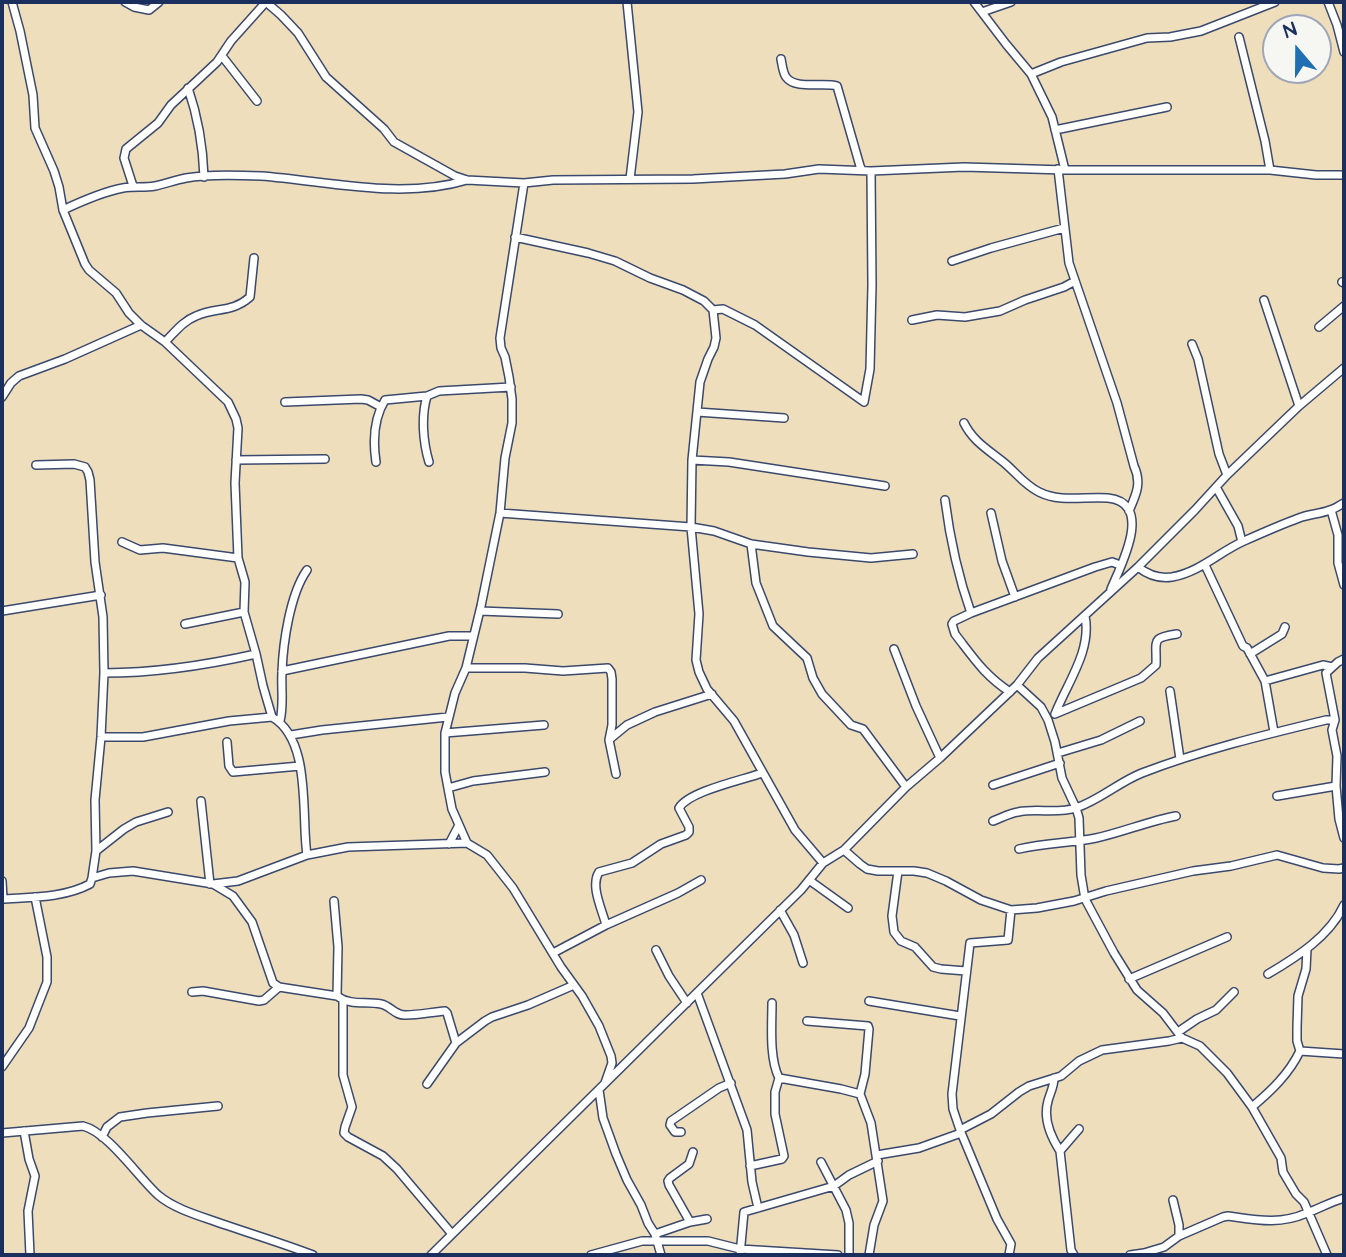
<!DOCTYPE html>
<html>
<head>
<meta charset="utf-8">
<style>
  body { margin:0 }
  #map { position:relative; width:1346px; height:1257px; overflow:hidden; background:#eedebc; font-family:"Architects Daughter",sans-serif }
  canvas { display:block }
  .frame { position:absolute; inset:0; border:4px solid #1b2f5e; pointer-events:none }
  .north { position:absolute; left:1262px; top:14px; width:70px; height:70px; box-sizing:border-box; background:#f6f6f2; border:2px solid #9ea6b7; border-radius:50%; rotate:340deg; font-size:19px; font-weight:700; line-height:28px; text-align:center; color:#1b2f5e }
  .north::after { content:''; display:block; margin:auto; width:24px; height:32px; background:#1f6fb2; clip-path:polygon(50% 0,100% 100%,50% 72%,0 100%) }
</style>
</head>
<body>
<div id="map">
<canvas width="1346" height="1257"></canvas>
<div class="frame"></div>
<div class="north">N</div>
</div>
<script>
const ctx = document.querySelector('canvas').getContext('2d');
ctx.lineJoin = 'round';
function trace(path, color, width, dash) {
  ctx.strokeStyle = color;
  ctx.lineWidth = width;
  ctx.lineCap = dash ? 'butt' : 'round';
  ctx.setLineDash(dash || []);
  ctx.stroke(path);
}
const minor = new Path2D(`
  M12,2L20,31L33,95L35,128L54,171L59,187L63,210L85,264L89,270L116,293L129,313L141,325L165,342L228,402L236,419L238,428L235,483L238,558L245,582L244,612L256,654L263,686L272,717C312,740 301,816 307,855
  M125,2L134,7L149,10L159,2
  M266,2L281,15L298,33L326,77L384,129L394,142L455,176L467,180L524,183L553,180L693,179L785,174L819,169L871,171L964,167L1065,170H1270L1316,175H1344
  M627,2L638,112L630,179
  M974,2L1006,44L1031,74L1052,117L1065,170
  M1328,2L1337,25L1344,52
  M982,12L1011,2
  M1239,37L1265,141L1270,170
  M222,56L257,101
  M781,59C782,64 783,73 786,77C795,90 824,82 837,86L860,166L862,170
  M1031,74L1061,62L1147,38L1170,37L1201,31L1275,2
  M188,88C198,117 203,146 204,177
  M1055,130L1167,107
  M1058,169L1069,263L1117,403L1134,466C1142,483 1136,495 1129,511
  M133,186L124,158L126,149L158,123L171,105L217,62L231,41L266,2
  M63,210C82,201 102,192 123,188C134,186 144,188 155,186C165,184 175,180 186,178C206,174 239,175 261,176C328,181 401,200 467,180
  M515,237L588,253L615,261L650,278L683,290L704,301L713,310L716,338L714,347L708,359L700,382L692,460L691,527L699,614L696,660L699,672L707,689L734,721L795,830L823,863
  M952,261L991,248L1064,228
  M1342,282L1344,283
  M1264,300L1299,406
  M713,310L723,309L755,325L864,402L870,369L872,285L871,171
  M912,320L937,315L965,317L1000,311L1025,300L1064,287L1075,281
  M1319,327L1344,306
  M165,342C175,332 183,321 196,316C216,307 232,313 250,297L254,258
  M1192,344L1198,359L1219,454L1227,475
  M2,397L11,383L19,376L65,359L141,325
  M285,402L361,399L368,400L381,407
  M697,412L784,418
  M964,423C973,441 987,449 1002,461C1015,471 1024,485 1039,492C1061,503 1085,496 1108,498C1155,503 1120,567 1111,589
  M236,460L325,459
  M692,460L729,462L885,486
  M376,462C373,442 374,418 385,400L427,396
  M429,462C423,442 421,416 427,396L439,391L511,387
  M36,465L74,464L85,467L88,472L90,480L95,562L103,617L104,673L101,737L95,800L96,851L92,878
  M1216,487L1238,526L1242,542
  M945,500C950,539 958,576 971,613
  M1331,510L1338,535V563L1344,585
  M500,513L691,527L714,531L751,544L808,552L871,558L913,554
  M991,513L1002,561L1015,597
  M122,542L140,550L163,548L238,558
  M751,544L756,583L773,626L807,658L813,678L822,694L851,725L863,729L906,787
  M1205,565L1243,646L1247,648L1265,681L1274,732
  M1138,567C1148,575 1158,579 1172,577C1200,572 1219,552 1244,541C1262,533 1280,525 1299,518C1309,514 1320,514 1330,510C1335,509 1340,505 1344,503
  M2,611L101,595
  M480,611L558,614
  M185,624L244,612
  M894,649L916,706L940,758
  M1250,654L1282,634L1285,627
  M1344,659L1338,662L1326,673L1335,720L1332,730L1337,756L1336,786L1339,819L1344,838
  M466,668H525L563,671L608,668L611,672L612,679V725L609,740L616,774
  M282,671L449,636H473
  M104,673C155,673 207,665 256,654
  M1265,681L1323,665L1332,667
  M1017,685L1041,707L1048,720L1055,742L1062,778L1076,808L1079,818L1081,875L1085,899L1114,953L1137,990L1163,1013L1182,1038L1200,1046L1227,1073L1252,1107L1281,1158L1283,1172L1296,1194L1304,1202L1327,1255
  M1170,691L1180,759
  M1010,692C984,675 973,657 955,634L952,624L954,621L971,613L1095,567L1112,562L1120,565
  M1055,714L1141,678L1156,665C1157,640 1150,638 1177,634
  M1055,714C1067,683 1092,651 1085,616
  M280,721C284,705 281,689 282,672C283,643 290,594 307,570
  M445,733L544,725
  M291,735L322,730L448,717
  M101,737H143L229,721L272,717
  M610,739L627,725L655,712L712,694
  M227,742L229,766L233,772L300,766
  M1058,753L1101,740L1140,721
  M993,785L1060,763
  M448,788L473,781L545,772
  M1277,796L1336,786
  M201,801L210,884
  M993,821C1001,818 1010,813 1018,812C1037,808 1057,814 1076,808C1100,800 1119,782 1142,773C1202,750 1264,735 1326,720H1335
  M467,843L452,809L448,788L445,772V733L455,693L466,668L481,606L500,513L505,458L512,423V399L509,377L505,357L501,348L500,338L524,183
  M449,844L459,825
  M1019,849C1045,843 1071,843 1096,838C1123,832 1149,821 1176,816
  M844,850L860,864L867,869L878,871H914L927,873L946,881L981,900L1011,910L1037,908L1074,901L1106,891L1193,871L1231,866L1277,855L1323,868L1339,869L1344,868
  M96,851L124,829L136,822L168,812
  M898,871L892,916L894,932L901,941L915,947L933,967L941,969L966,971
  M809,880L848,908
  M2,881L3,899
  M213,884L233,896L252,922L273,983L279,987L337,996C351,1006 365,1001 381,1004C391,1006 395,1016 406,1015C419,1015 432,1012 445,1011L447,1013L456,1043L485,1021L492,1017L528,1005L574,985
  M2,899C31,897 64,898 90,884L92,878L109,873L133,871L213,884L238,881L307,855L348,847L467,843L487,855L513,888L561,967L582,996L599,1026L611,1056L612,1063L605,1083
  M334,901L338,947L337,996
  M780,910L794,935L803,963
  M606,925C602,909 590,886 599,872L632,863L661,844L686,835L689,832V827L679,808C689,791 743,780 762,773
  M656,950L669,976L687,1003
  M553,953L606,925L678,893L701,880
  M1268,974C1297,957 1330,936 1344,905
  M1129,979L1227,937
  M192,992L203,991L259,1001L264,1000L279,987
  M697,993L747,1130L752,1182L758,1208
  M343,1000V1075L352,1107L345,1127L344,1133L348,1137L383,1156L397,1169L452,1234
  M869,1001L960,1016
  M772,1003C772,1025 769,1058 779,1078L841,1089L860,1094
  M807,1021L868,1026L869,1029L865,1074L860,1094L871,1123L883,1201L874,1225L869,1255
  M1178,1032L1197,1019L1216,1010L1234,992
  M1300,1051L1344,1054
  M2,1067L29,1028L47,982V957L35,897
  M1054,1078C1054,1087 1050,1093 1048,1101C1043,1118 1051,1137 1060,1151
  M427,1084L456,1043
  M599,1090L603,1118L616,1154L627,1180L641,1205L648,1223L655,1234L661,1255
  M1252,1107C1271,1091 1289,1074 1300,1051L1297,1041V1027L1298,996L1306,969L1307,949
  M960,1130L991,1114L1019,1092L1029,1086L1061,1076L1079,1061L1102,1050L1169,1041L1182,1038
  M24,1131L29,1159L35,1176L28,1211L30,1255
  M681,1132H675L670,1125L671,1121L719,1088L731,1083
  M2,1133L83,1126C108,1132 138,1177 158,1195C172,1207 193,1214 211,1220C245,1232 279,1242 313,1255
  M102,1137L107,1127L120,1117L147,1113L218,1106
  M877,1155L919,1148L961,1133
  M821,1162L846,1210L849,1223V1255
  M750,1166L782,1159L784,1156L775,1114V1092L779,1078
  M1173,1200L1179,1225V1236
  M690,1222L669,1185L668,1181L670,1178L689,1164L693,1152
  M655,1234L690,1222L707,1219
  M431,1255L801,890L823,863L844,850L906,787L940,758L1017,685L1038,658L1138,567L1195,510L1227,475L1299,406L1344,368
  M591,1255L642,1241H708L740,1249L838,1255
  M740,1255L744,1212L834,1186L849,1175L878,1161
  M1009,1255L1011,1244L997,1219L960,1130L953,1109L952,1094L970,943L1008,940L1011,910
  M1074,1255L1071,1250L1060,1151L1079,1129
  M1130,1255L1144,1253L1164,1247L1179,1236L1223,1217L1228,1216C1257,1220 1279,1225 1307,1213C1320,1208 1331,1202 1344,1198`);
trace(minor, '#3b496c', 10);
trace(minor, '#fff', 7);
</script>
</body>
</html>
